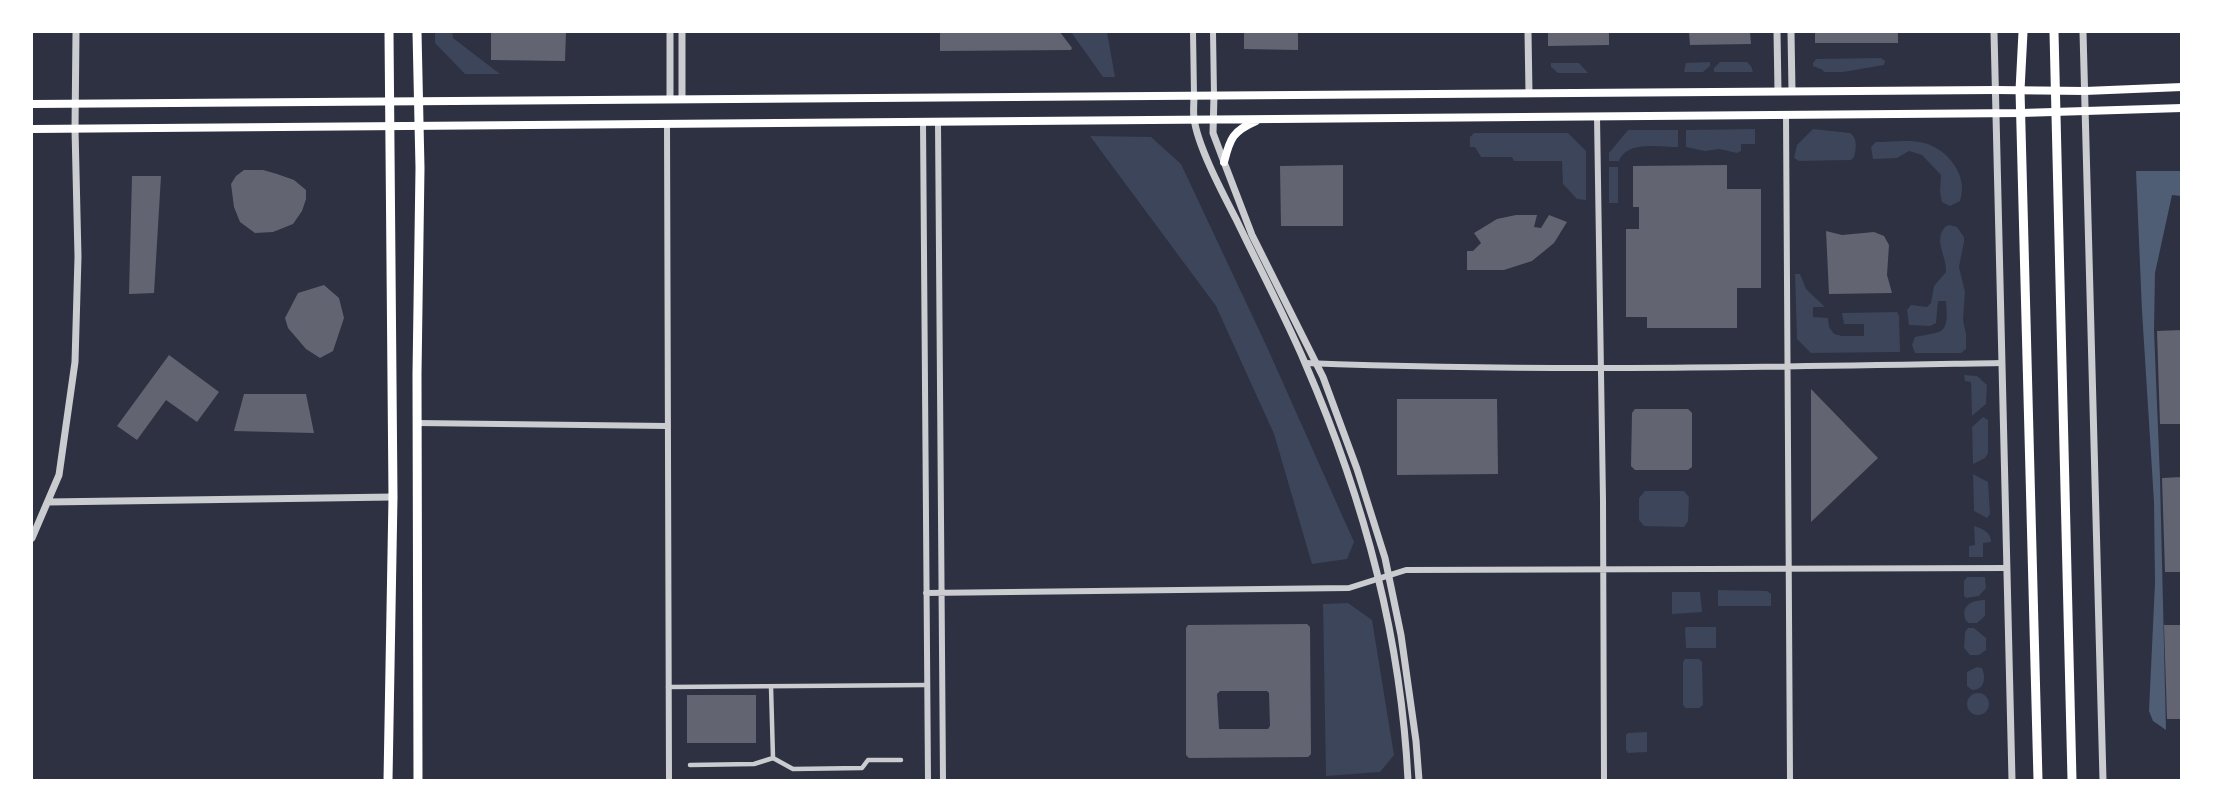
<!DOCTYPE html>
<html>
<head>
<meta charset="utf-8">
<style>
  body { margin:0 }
  #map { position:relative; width:2213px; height:812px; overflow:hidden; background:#2d3142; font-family:"Noto Sans",sans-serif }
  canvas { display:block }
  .frame { position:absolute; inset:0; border:33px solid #fff; pointer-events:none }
</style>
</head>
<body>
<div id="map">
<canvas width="2213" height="812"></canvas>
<div class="frame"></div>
</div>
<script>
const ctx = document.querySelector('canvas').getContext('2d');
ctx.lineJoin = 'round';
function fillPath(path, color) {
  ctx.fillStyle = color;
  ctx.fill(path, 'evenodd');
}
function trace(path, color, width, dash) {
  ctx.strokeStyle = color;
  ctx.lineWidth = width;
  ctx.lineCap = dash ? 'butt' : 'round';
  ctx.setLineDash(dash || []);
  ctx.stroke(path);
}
const green = new Path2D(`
  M435,32H452L453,38L500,74H465L435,43Z
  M1071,32H1107L1115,77H1103Z
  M1881,58L1885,61L1884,65L1843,72H1824L1823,70L1813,66V63L1816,59Z
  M1710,62V66L1703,72H1684L1686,63Z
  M1720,62H1747L1751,66L1753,72H1714V68Z
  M1551,63H1579L1588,73H1558L1551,67Z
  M1755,129V144H1741V151L1737,153L1719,149L1705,151L1686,147V130Z
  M1813,129L1850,133C1858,138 1856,149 1854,157L1851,160L1799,161L1794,158L1797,145Z
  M1628,130H1678V147C1660,147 1627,140 1619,161H1609V153Z
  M1474,133H1568L1586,151V200L1577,199L1563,184L1562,161H1514L1512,157H1481L1475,147H1470V137Z
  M1090,136L1151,137L1181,164L1267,347L1354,542L1347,559L1312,564L1274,434L1216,306Z
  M1876,142C1891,142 1909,139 1924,143C1948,149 1969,176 1960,201L1950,206L1942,202L1940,192L1941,175L1922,155L1909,151L1897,158L1873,159L1871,147Z
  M1609,167H1618V203H1609Z
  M1949,225L1957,227L1964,237V242L1959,267L1965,292L1963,320L1966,334V349L1961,353H1915L1912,345L1915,337C1943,331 1949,336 1946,301H1938L1936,323L1930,326L1909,325L1907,310L1911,305L1927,307L1931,303L1934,286L1946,272C1947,256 1933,241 1945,227Z
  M1795,274H1800L1806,289L1825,307H1813V317L1828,318L1829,327L1834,334L1842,336H1864V324H1844L1842,313L1897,312L1899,316L1900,352L1811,353L1797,339Z
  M1964,375L1977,376L1987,385L1986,404L1972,416L1971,382L1965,381Z
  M1983,417L1988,420V453L1985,458L1973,464L1972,427Z
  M1973,474L1988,482L1990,514L1987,518L1974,511Z
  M1645,491H1684L1689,497L1688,521L1684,527L1644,526L1639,520V498Z
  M1974,526C1983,529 1991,532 1991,542L1983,543V557H1969V546L1975,545Z
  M1967,577H1985L1986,588L1979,596L1966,598L1964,596V581Z
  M1718,590L1767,591L1771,594V606H1718Z
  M1672,592H1700L1702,612L1672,614Z
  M1985,600V616L1977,623H1969L1966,621C1960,606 1971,600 1985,600Z
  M1348,603L1372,620L1394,755L1380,772L1326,776L1323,604Z
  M1686,627H1716V648H1686L1685,629Z
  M1968,628H1974L1986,638V650L1979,655H1970L1964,648L1965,632Z
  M1685,659H1699L1702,662L1703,705L1699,708H1686L1683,705V662Z
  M1977,667L1982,668C1986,678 1985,690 1972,690L1967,686V672Z
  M1967 704a11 11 0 1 1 22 0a11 11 0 1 1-22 0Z
  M1647,732V752L1628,753L1626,750V735L1628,733Z`);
const water = new Path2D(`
  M2136,171H2181V196L2172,195L2155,273L2154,330L2160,478L2166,730L2153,721L2149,711L2155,583L2154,502L2142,311Z`);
const building = new Path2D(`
  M491,32H566L565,61L491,60Z
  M940,32H1060L1072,48L1071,50L940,51Z
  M1244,32H1298V50L1244,49Z
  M1548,32H1609V45L1548,46Z
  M1689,32H1750L1751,44L1690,45Z
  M1815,32H1898V43H1815Z
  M1343,165V226H1281L1280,166Z
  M1727,165V189H1761V288H1737V328H1647V317H1626V229H1639V207H1633V166Z
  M244,170H263L277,174L294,180L306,190V199L302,211L293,224L273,232L255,233L240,222L234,207L231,184L236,176Z
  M132,176H161L154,293L129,294Z
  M1516,215H1537L1534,227L1541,228L1549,215L1567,222L1554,243L1532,261L1504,270H1467V251H1473L1481,243L1474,233L1497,219Z
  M1826,231L1842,235L1874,232L1884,236L1889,245L1887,275L1892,293L1829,294Z
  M324,285L339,298L344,318L333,351L320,358L306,349L288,328L285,318L298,293Z
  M2182,330V424H2160L2157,331Z
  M169,355L219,392L197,422L166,400L137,440L117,426Z
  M1811,389L1878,458L1811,522Z
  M244,394H306L314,433L234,431Z
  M1397,399H1497L1498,474L1397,475Z
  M1635,409H1688L1692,413V467L1688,470H1635L1631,466L1632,413Z
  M2182,477V572H2165L2162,478Z
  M1307,624L1310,627L1311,754L1308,757L1189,758L1186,755V628L1188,625ZM1220,691H1267L1269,693L1270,726L1268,729H1219L1217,694Z
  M2164,625H2182V719H2167Z
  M687,695H756V743H687Z`);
const pedestrian = new Path2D(`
  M668,687L927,685
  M771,687L773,758L793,769L862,768L868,760H901
  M690,765L754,764L773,758`);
const minor = new Path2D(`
  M1193,32L1194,95
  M1213,32L1214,95
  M1786,115L1790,780
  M1597,117L1603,500L1604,780
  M923,122L928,780
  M938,122L943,780
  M667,124L669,780
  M1305,363C1537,372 1769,367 2002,363
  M417,423L667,426
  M926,593L1349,588L1406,570L2007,568`);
const tertiary = new Path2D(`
  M670,32V99
  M682,32V99
  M1528,32L1529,93
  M1777,32L1778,91
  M1791,32L1792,91
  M1994,32L2012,780
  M2083,32L2103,780
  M1194,95C1194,103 1193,111 1194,118C1197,145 1223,194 1236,219C1259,267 1284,314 1305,363C1362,494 1401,637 1408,780
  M1214,95L1213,133L1224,162L1252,235L1323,377L1357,469L1385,558L1401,635L1416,741L1419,780
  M48,502L393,497
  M32,538L59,475L75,362L78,257L75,129L76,32`);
const secondary = new Path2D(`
  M32,104L1995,90L2085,91L2182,87
  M32,129L2021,113L2182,108
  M1224,162C1230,138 1233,131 1256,121`);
const primary = new Path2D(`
  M417,32L420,168L417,374L418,780
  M2023,32L2020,90L2038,780
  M2054,32L2072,780
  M388,780L393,497L389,32`);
fillPath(green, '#3c4559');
fillPath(water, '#4f5d75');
fillPath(building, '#626471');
trace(pedestrian, '#caccd0', 4.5);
trace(minor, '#caccd0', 6);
trace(tertiary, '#caccd0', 7);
trace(secondary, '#fff', 8);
trace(primary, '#fff', 9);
</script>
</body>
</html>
